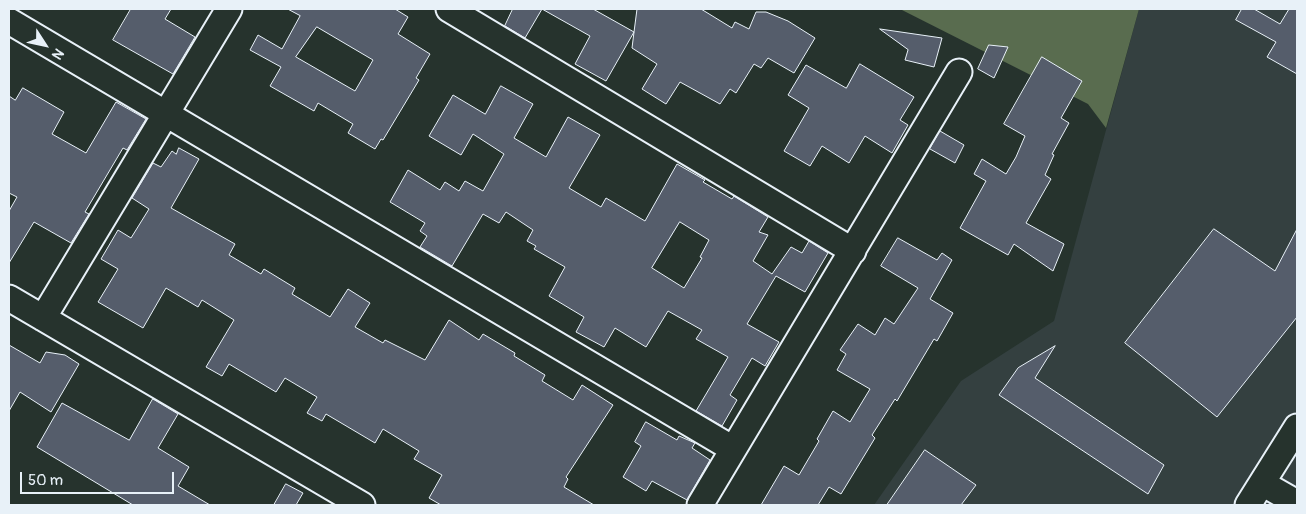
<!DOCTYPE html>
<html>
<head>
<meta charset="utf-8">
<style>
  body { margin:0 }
  #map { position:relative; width:1306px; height:514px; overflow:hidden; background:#26332d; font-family:Pangolin,sans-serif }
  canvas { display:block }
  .frame { position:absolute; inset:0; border:10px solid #e8f1f8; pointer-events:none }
  .north { position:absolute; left:20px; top:20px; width:50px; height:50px; -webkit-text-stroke:4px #26332d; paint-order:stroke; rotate:125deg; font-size:14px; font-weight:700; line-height:20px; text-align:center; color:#e8f1f8 }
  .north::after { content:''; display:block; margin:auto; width:18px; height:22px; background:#e8f1f8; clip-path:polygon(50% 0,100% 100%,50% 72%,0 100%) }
  .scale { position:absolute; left:20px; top:472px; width:154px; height:22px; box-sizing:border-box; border:2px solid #e8f1f8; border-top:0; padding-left:6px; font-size:15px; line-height:18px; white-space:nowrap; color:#e8f1f8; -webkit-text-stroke:4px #26332d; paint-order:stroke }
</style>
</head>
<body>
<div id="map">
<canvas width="1306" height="514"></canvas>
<div class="frame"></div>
<div class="north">N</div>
<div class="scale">50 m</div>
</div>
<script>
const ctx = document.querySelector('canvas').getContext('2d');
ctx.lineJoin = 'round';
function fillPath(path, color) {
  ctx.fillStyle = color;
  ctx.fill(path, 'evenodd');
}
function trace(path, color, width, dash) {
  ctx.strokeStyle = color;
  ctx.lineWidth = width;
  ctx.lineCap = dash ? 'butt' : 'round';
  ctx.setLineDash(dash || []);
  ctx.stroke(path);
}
const built = new Path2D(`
  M1139,9H1297V505H874L961,381L1054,321Z`);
const green = new Path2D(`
  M900,9H1139L1106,128L1088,104Z`);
const building = new Path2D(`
  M131,9H171L165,19L195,37L173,74L113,40Z
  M288,9H395L408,17L398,34L430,54L416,78L419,80L383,140L381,139L375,149L348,133L353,124L318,103L314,111L270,86L281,67L250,50L258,35L282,49L300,16ZM317,27L373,60L355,91L296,57Z
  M513,9H593L634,32L637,9H701L732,28L735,22L749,29L756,12H766L788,21L815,38L794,73L768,58L761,68L754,64L736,93L730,89L720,104L680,82L666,104L642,89L657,64L632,48L634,32L606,81L575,64L590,36L542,9L525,38L505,26Z
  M1242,9H1254L1280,24L1289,9H1297V74L1267,57L1276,42L1236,20Z
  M880,29L942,38L934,67L905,60L908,50Z
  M989,45L1008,47L994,78L978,69Z
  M1042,57L1082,81L1061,118L1069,123L1052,154L1054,155L1045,175L1051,179L1026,223L1064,244L1053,271L1014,244L1008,255L960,228L986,181L974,174L982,159L1006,174L1016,157L1025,136L1004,124Z
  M860,64L914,97L900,120L908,125L892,153L865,136L849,163L822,146L810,166L784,151L809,108L788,95L806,65L846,88Z
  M501,86L533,104L514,138L546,157L568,117L600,135L569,188L601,207L606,198L645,221L677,164L705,180L703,182L732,199L734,196L768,217L759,232L768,235L753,261L772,274L791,247L802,253L809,241L828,253L805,292L776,276L747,324L779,342L765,366L752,358L730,395L737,400L722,426L696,411L728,357L696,339L702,330L668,311L646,347L615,328L604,347L576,332L584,317L549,296L565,267L534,249L536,246L527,241L533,230L506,212L499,223L483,214L452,266L420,247L427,236L420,231L425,223L390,202L408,170L440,190L445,182L459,191L465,181L483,191L504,154L473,134L461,155L429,136L453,95L485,114ZM680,222L709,240L700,257L702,258L684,288L652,268Z
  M23,88L64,112L52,134L86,153L116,102L146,119L127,150L123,148L85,212L89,214L71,243L34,222L9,263V211L17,197L9,193V96L15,100Z
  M940,131L964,145L955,163L930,149Z
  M179,148L199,159L171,208L235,244L229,255L261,274L264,269L295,288L292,294L330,317L348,289L370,303L355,327L383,343L385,340L425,360L449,320L479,340L483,334L515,353L514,356L545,375L542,381L573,400L582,385L613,405L566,477L568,479L564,487L594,505H441L429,498L442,475L414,459L419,451L383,429L375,443L326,414L322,421L307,413L317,397L285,378L276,392L229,364L222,376L206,367L234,320L202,300L198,307L166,288L143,328L98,302L118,269L101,259L118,230L131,238L149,209L132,198L153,163L161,167L172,151L176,154Z
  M1214,229L1275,271L1297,229V317L1217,417L1125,343Z
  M898,238L937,260L942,253L952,260L930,299L953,313L937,341L934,339L897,401L895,399L872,435L875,438L841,494L829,487L818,505H761L784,466L799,475L819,441L817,439L833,411L850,422L870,389L837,370L846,354L840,350L858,324L875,335L885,318L894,324L918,288L881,266Z
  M9,345L40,363L46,352L65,355L79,364L51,412L20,392L9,411Z
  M1055,346L1035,378L1164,465L1148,494L999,395L1018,368Z
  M153,399L178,414L158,448L189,467L178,486L210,505H133L37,447L62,403L129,440Z
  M646,422L677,440L679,436L695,443L692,448L710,460L687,500L652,481L646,491L623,477L641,446L635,442Z
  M925,450L976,485L961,505H887Z
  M286,484L303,493L296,505H274Z`);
const street = new Path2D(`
  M449,9L853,251
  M9,21L733,449
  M9,298L362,505
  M43,318L229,9
  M1262,483L1297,503
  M700,505L959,72
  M1248,505L1297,427`);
fillPath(built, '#344040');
fillPath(green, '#596c4f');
fillPath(building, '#555d6b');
trace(building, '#e8f1f8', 1);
trace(street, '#e8f1f8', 29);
trace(street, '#26332d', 25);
</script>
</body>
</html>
